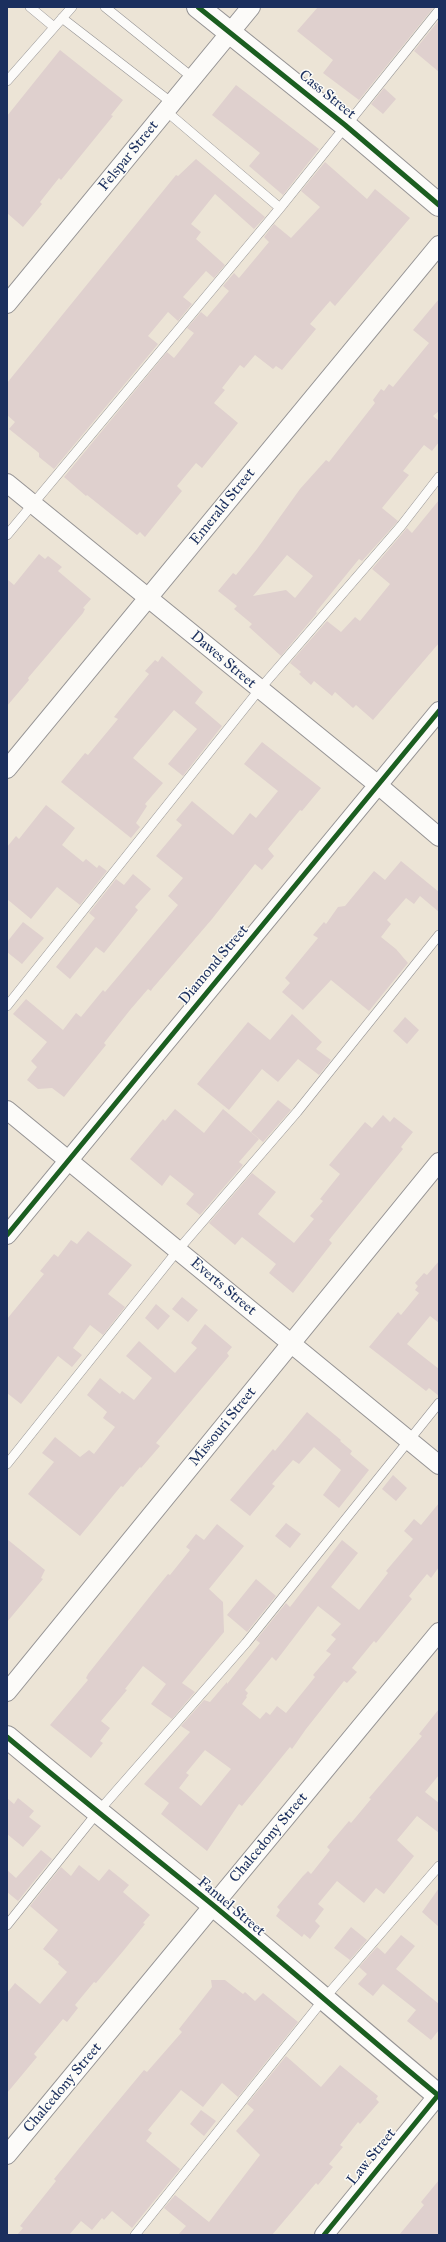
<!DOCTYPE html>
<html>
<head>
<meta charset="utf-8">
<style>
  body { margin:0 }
  #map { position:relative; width:446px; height:2242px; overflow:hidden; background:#ece4d6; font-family:"IM FELL Great Primer",serif }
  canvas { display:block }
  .frame { position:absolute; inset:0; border:8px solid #1b2f5e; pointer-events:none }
</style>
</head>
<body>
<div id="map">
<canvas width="446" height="2242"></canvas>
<div class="frame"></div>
</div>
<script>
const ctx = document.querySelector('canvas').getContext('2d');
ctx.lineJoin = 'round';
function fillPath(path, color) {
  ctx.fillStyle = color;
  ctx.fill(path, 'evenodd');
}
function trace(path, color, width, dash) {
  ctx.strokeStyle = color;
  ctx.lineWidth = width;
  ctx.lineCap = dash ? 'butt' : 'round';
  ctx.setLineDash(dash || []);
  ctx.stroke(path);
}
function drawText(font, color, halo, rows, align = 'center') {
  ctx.font = font + ' "IM FELL Great Primer",serif';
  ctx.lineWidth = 3;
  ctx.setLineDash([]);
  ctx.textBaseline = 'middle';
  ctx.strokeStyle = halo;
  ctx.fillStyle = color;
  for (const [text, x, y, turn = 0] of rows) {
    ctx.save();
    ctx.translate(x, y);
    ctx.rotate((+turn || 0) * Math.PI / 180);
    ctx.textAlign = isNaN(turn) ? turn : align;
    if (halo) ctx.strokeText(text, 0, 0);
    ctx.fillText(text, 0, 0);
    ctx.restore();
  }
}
const building = new Path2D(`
  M318,7H434L359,100L323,73L333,60L297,31Z
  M439,20V72L414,51Z
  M60,50L123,100L111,115L113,116L61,180L59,178L40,202L42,204L23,227L7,213V116Z
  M236,85L319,149L283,195L249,166L260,153L212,115Z
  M384,88L396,99L383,114L371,104Z
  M196,159L265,217L254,229L215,194L191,224L201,232L196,239L225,265L214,278L206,271L183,297L192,304L178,321L168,312L148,336L158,344L54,469L39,457V453L9,429L15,422L7,415V383L176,175L178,176Z
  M325,162L367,199L375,189L410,218L335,306L330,301L310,324L316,329L282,370L276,366L273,369L255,355L244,368L240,365L222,388L225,390L214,403L238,423L202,468L196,463L177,486L182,491L145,537L140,532L137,535L87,495L86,496L64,477L167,352L174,358L194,333L187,328L201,312L207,317L229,291L223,286L234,273L239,278L269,242L264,237L274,224L291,238L320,207L301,191Z
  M439,299V411L433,416L439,421V442L432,451L424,445L403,471L409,475L382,508L398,521L362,561L359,559L316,612L317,613L281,656L249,627L252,624L234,609L237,606L218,591L233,573L236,575L257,549L300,489L326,460L329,462L375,403L373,400L381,389L384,391L389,384L393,387L429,343L413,330ZM287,555L313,576L295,598L286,590L253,596Z
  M439,500V643L373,720L356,705L353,708L335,692L332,696L314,681L311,685L299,674L301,672L290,663L327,621L341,632L355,617L360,621L390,584L372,569L407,528L412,533Z
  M39,554L45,559L48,556L62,567L58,571L91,599L83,608L85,609L83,613L28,678L29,680L7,706V579L14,585Z
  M162,656L203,692L195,703L222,726L183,776L168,764L197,729L174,710L133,758L163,783L145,804L147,806L136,823L140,827L131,838L61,782L85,753L88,755L118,719L114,717L149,674L145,671L155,660L158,662Z
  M262,742L321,788L302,811L300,810L268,849L274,856L262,870L255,864L212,919L152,989L151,991L148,989L130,1010L104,1043L106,1045L64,1097L52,1088L38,1089L27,1080L37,1067L31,1061L47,1042L13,1014L26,999L63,1030L76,1013L81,1017L103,990L105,992L178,905L168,896L183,878L156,856L182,825L176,820L192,801L233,835L250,813L256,818L278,791L244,764Z
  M46,805L75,828L62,845L83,862L86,859L97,868L99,865L107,871L80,905L57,887L31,919L7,899V847L16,836L19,839Z
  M401,861L439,892V912L420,896L414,904L406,898L387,920L391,924L381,937L396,949L408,963L369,1011L331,980L303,1010L282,992L290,983L285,978L318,938L313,935L324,922L326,924L338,907L345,906L374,871L385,880Z
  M133,874L151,889L135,907L138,910L104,953L96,947L70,979L56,967L95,918L89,913L116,879L124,885Z
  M23,922L44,938L22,964L7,952V942Z
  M292,1014L322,1042L316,1049L331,1060L319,1075L298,1059L278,1082L262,1069L229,1110L197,1084L248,1022L270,1040Z
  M405,1017L419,1030L407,1044L393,1031Z
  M278,1100L291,1110L263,1142L251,1132Z
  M175,1109L204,1133L223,1109L259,1139L239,1162L243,1165L200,1215L186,1204L194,1194L170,1175L162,1186L130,1159L163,1119L165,1121Z
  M383,1115L390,1122L394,1117L413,1132L401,1147L403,1149L329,1240L332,1243L293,1293L269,1273L276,1264L242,1237L235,1245L209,1223L252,1173L276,1192L258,1214L294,1243L314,1219L310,1216L323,1201L320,1199L340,1174L329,1165L365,1122L372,1128Z
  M88,1231L132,1265L108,1294L125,1307L103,1335L90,1325L73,1348L82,1355L72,1367L58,1356L21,1404L7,1393V1319L44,1274L40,1271L54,1254L58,1257L71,1240L77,1244Z
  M439,1261V1323L430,1316L407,1344L439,1369V1396L429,1388L426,1391L369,1347L398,1312L401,1315L419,1293L415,1290L418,1286L415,1283L424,1273L427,1275Z
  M182,1297L198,1310L188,1322L172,1309Z
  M156,1304L170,1316L158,1330L145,1318Z
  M205,1324L232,1347L227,1353L229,1356L156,1443L160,1446L141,1468L140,1467L123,1487L121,1486L80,1536L28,1494L54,1462L42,1453L55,1437L80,1457L89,1450L94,1454L115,1427L103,1418L107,1412L87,1395L100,1378L120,1394L122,1391L134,1400L152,1378L126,1356L139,1341L175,1373L197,1348L191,1343Z
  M307,1412L341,1440L340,1441L352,1451L350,1454L369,1470L339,1508L323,1495L341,1470L314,1447L299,1464L293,1460L272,1484L275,1486L250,1516L230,1500L273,1449L275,1451Z
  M393,1475L407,1488L396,1501L382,1489Z
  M439,1503V1567L431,1578L427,1574L409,1596L412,1599L376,1643L374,1641L352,1668L357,1672L347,1683L344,1681L306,1729L292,1749L290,1747L242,1806L239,1804L207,1851L161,1814L169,1803L144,1784L190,1732L181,1726L204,1700L210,1702L227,1682V1684L260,1643L256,1640L286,1603L290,1607L342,1540L358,1553L331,1587L359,1610L388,1573L386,1571L413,1539L404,1531L414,1519L421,1525ZM318,1606L341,1624L331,1635L336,1639L326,1651L331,1654L313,1675L315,1677L286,1713L277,1706L270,1715L266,1712L260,1719L242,1704L247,1697L246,1696L248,1693L245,1690L272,1657L276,1661ZM205,1750L231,1769L201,1806L179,1788L189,1775L186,1773Z
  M286,1523L301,1534L290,1548L275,1536Z
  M217,1524L244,1546L209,1589L223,1602L224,1632L182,1683L195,1692L172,1719L151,1704L166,1684L143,1666L125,1689L127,1690L101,1721L110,1728L100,1741L103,1743L91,1758L50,1725L88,1680L86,1678L88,1674L155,1590L168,1574L170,1575L190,1550L186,1547L196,1534L204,1540Z
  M7,1539L45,1570L41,1578L43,1579L7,1622Z
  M256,1579L276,1596L247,1632L227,1615Z
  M439,1709V1775L425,1792L439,1803V1833L417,1816L397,1840L414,1856L384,1894L376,1888L364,1903L337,1881L318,1904L324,1909L315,1921L320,1926L310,1939L304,1934L302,1937L276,1916L280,1910L277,1907L303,1876L308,1871L311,1874L330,1850L327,1847L349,1821L351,1823L371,1799L369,1798L422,1736L419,1734Z
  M7,1798L14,1804L18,1798L34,1811L29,1817L41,1826L23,1847L7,1834Z
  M41,1850L52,1859L18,1901L7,1892V1870L16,1878Z
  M79,1865L99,1881L109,1869L129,1885L123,1892L150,1915L143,1923L145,1924L124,1950L96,1983L94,1982L75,2005L78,2008L67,2022L63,2019L34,2054L37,2057L7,2093V1993L15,1983L40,2004L67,1972L58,1964L59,1962L43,1949L58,1930L30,1906L61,1867L71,1876Z
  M439,1888V1927L422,1912Z
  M351,1927L367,1940L350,1960L334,1948Z
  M401,1935L415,1946L396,1969L439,2004V2030L431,2040L407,2021L416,2010L383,1984L373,1996L358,1984L367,1974L359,1967L377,1947L385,1954Z
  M211,1980H225L243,1994L245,1992L255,2001L263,1993L298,2022L238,2097L222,2083L203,2107L181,2090L148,2130L152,2133L146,2141L180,2169L132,2228L112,2211L104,2220L102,2218L92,2230L81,2221L69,2235H17L23,2228L20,2226L56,2181L54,2179L94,2130L144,2070L147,2072L182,2032L179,2029L212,1987Z
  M286,2056L321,2087L340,2065L378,2096L376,2099L379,2102L360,2124L358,2122L340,2145L343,2147L329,2164L333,2167L318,2185L316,2183L272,2235H178L186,2226L164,2208L175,2195L209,2222L260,2155L236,2131L254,2110L247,2104Z
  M201,2110L216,2121L204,2136L190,2124Z
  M439,2180V2235H399L424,2205L421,2202Z`);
const service = new Path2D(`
  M30,7L54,27
  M105,7L193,78
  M62,18L172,103
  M7,81L72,7
  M166,111L280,208
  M7,535L280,208L439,10
  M7,1006L259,690L401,526L439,477
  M7,1464L178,1250L297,1112L439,935
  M7,1925L97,1813L246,1643L439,1403
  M135,2235L323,2000L439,1866`);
const minor = new Path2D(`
  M7,304L251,7
  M7,483L378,785L439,837
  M7,769L439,245
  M7,1110L439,1465
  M7,1235L439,711
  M7,1692L439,1162
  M7,2155L439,1632
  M324,2235L439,2094`);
const tertiary = new Path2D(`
  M198,7L345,125L439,205
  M7,1737C75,1794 144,1849 213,1905C289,1968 363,2033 439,2096`);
const cycleway = new Path2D(`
  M198,7L345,125L439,205
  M7,1235L439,711
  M7,1737C75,1794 144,1849 213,1905C289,1968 363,2033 439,2096
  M324,2235L439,2094`);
const streetNames = [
  ["Cass Street",327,95,39],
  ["Felspar Street",129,156,-51],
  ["Emerald Street",223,507,-51],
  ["Dawes Street",223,660,40],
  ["Diamond Street",214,965,-50],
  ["Everts Street",223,1287,40],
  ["Missouri Street",223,1427,-51],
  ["Chalcedony Street",269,1838,-50],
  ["Fanuel Street",231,1907,40],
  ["Chalcedony Street",63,2088,-50],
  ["Law Street",372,2157,-51]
];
fillPath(building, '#dfd0ce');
trace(service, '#959394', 10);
trace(minor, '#959394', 20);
trace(tertiary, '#959394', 24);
trace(service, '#fcfbf9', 9);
trace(minor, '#fcfbf9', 18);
trace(tertiary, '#fcfbf9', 22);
trace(cycleway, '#1b5e20', 5);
drawText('15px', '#1b2f5e', '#fdfcf7', streetNames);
</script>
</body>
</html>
